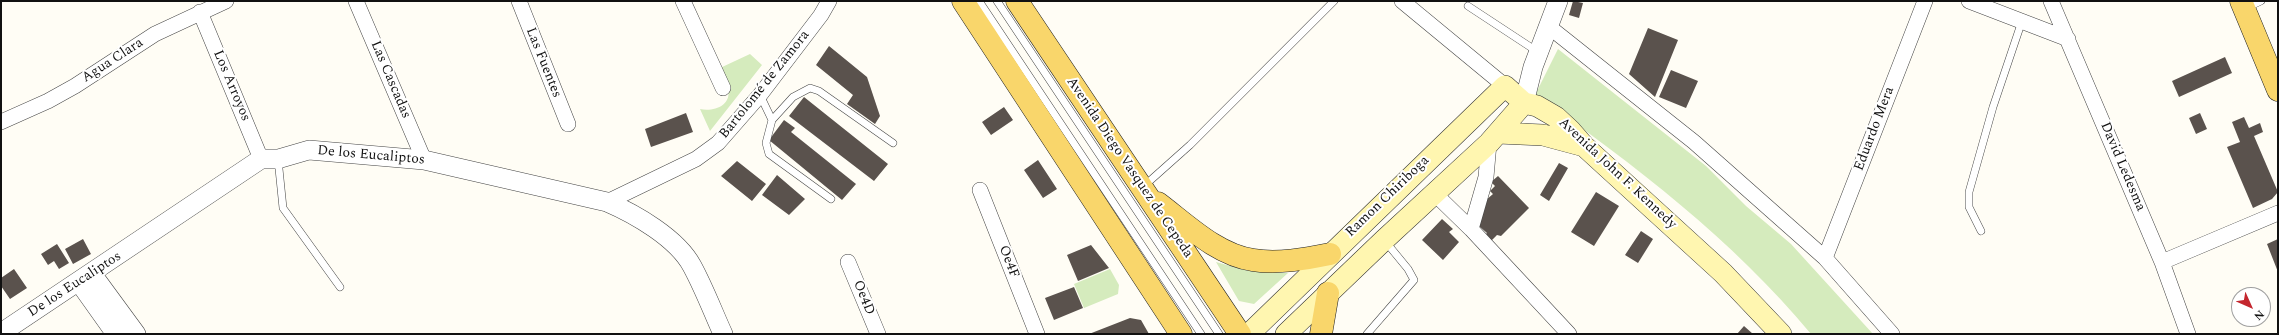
<!DOCTYPE html>
<html>
<head>
<meta charset="utf-8">
<style>
  body { margin:0 }
  #map { position:relative; width:2279px; height:335px; overflow:hidden; background:#fffdf5; font-family:Spectral,serif }
  canvas { display:block }
  .frame { position:absolute; inset:0; border:2px solid #111; pointer-events:none }
  .north { position:absolute; left:2231px; top:287px; width:40px; height:40px; box-sizing:border-box; background:#fff; border:1px solid #a0a0a0; border-radius:50%; rotate:135deg; font-size:11px; font-weight:700; line-height:16px; text-align:center; color:#111 }
  .north::after { content:''; display:block; margin:auto; width:14px; height:18px; background:#c4262e; clip-path:polygon(50% 0,100% 100%,50% 72%,0 100%) }
</style>
</head>
<body>
<div id="map">
<canvas width="2279" height="335"></canvas>
<div class="frame"></div>
<div class="north">N</div>
</div>
<script>
const ctx = document.querySelector('canvas').getContext('2d');
ctx.lineJoin = 'round';
function fillPath(path, color) {
  ctx.fillStyle = color;
  ctx.fill(path, 'evenodd');
}
function trace(path, color, width, dash) {
  ctx.strokeStyle = color;
  ctx.lineWidth = width;
  ctx.lineCap = dash ? 'butt' : 'round';
  ctx.setLineDash(dash || []);
  ctx.stroke(path);
}
function drawText(font, color, halo, rows, align = 'center') {
  ctx.font = font + ' Spectral,serif';
  ctx.lineWidth = 4;
  ctx.setLineDash([]);
  ctx.textBaseline = 'middle';
  ctx.strokeStyle = halo;
  ctx.fillStyle = color;
  for (const [text, x, y, turn = 0] of rows) {
    ctx.save();
    ctx.translate(x, y);
    ctx.rotate((+turn || 0) * Math.PI / 180);
    ctx.textAlign = isNaN(turn) ? turn : align;
    if (halo) ctx.strokeText(text, 0, 0);
    ctx.fillText(text, 0, 0);
    ctx.restore();
  }
}
const green = new Path2D(`
  M1558,49L1706,166L1746,206L1791,244L1873,334H1811C1733,240 1634,164 1535,95Z
  M750,54L762,65L710,131L700,109C713,112 732,106 728,89C727,82 722,74 720,68Z
  M1216,262L1249,271L1288,273L1254,304L1239,301Z
  M1110,269L1119,285L1118,294L1084,308L1074,284Z`);
const building = new Path2D(`
  M1573,1L1583,3L1579,18L1569,15Z
  M1648,28L1678,40L1655,97L1629,74Z
  M829,46L867,77L880,116L875,124L847,104L853,95L816,65Z
  M2225,57L2232,73L2179,97L2172,81Z
  M1671,70L1698,81L1686,108L1659,97Z
  M804,97L888,164L874,181L789,116Z
  M1004,107L1013,120L991,135L982,122Z
  M686,113L693,132L651,147L645,129Z
  M2200,113L2207,129L2196,134L2189,118Z
  M2244,117L2249,128L2260,123L2263,132L2254,136L2278,192L2272,199L2253,208L2227,147L2240,142L2232,122Z
  M784,120L795,128L791,132L856,184L842,200L769,140Z
  M1038,160L1057,189L1043,198L1024,170Z
  M737,161L766,184L752,201L721,176Z
  M1559,163L1568,168L1549,201L1540,195Z
  M777,175L805,199L789,215L762,195Z
  M1498,176L1529,208L1501,236L1497,235L1490,242L1483,237L1487,233L1479,226L1486,200L1493,194L1490,191L1495,186L1491,182Z
  M1596,192L1619,206L1594,246L1571,232Z
  M1442,219L1453,229L1449,232L1459,242L1443,260L1422,240Z
  M1641,231L1653,239L1638,263L1625,255Z
  M83,239L91,254L73,264L65,249Z
  M2278,239V272L2267,244Z
  M57,244L69,263L59,269L54,261L48,265L41,254Z
  M1091,245L1109,268L1078,281L1067,255Z
  M14,269L27,288L10,299L1,286V278Z
  M1074,287L1083,308L1054,320L1045,298Z
  M1130,318L1141,320L1149,334H1089Z
  M1744,326L1753,334H1737Z`);
const service = new Path2D(`
  M979,1L1201,334
  M997,1L1219,334
  M1468,6L1538,52
  M2246,8L2261,1
  M760,95L772,120L766,143L769,154L831,199
  M772,120L793,97L810,88L819,91L893,143
  M278,159L283,208L340,287
  M1144,186L1190,145L1334,1
  M1981,231L1969,207V192L1993,107L2022,21
  M1367,334L1414,280L1408,269L1385,241`);
const minor = new Path2D(`
  M356,1L424,160
  M519,1L568,124
  M683,1L723,88
  M1402,1L1505,86
  M1969,1L2068,39
  M2051,1L2162,262L2188,334
  M200,12L261,159
  M1548,26L1694,142L1825,258L1892,334
  M1,122L48,101L75,86L155,34L226,1
  M1489,143L1486,177L1471,229L1569,334
  M980,190L1037,334
  M1434,193L1471,229
  M607,202L696,159L718,143L760,95L821,15L829,1
  M1825,258L1925,1
  M848,262L878,334
  M2162,262L2278,213`);
const tertiary = new Path2D(`
  M1524,103L1533,67L1558,1
  M92,274L136,334
  M79,282L116,334
  M1,333L261,159H278L309,150L424,160L607,202C635,214 677,238 692,266C704,288 713,312 723,334`);
const secondary = new Path2D(`
  M1498,133L1543,135L1584,146
  M1249,334L1505,86L1524,103L1537,106L1556,117L1570,130L1584,146L1723,273L1781,334
  M1286,334L1384,240L1489,143L1524,103`);
const primary = new Path2D(`
  M963,1L1181,334
  M1017,1L1240,334
  M2241,1L2278,90
  M1158,203C1186,224 1217,255 1253,260C1278,264 1305,259 1330,254
  M1321,334L1328,293`);
const streetNames = [
  ["Agua Clara",113,61,-33],
  ["Las Fuentes",543,63,68],
  ["Las Cascadas",390,80,67],
  ["Bartolomé de Zamora",765,85,-51],
  ["Los Arroyos",231,86,67],
  ["Eduardo Mera",1875,129,-69],
  ["De los Eucaliptos",371,156,5],
  ["David Ledesma",2122,167,67],
  ["Avenida Diego Vasquez de Cepeda",1129,168,56],
  ["Avenida John F. Kennedy",1617,174,43],
  ["Ramon Chiriboga",1388,197,-44],
  ["Oe4F",1008,262,69],
  ["De los Eucaliptos",75,285,-33],
  ["Oe4D",863,298,68]
];
fillPath(green, '#d5ebbd');
fillPath(building, '#5a524d');
trace(service, '#444', 8);
trace(minor, '#444', 16);
trace(tertiary, '#444', 20);
trace(secondary, '#333', 22);
trace(primary, '#222', 23);
trace(service, '#fff', 7);
trace(minor, '#fff', 15);
trace(tertiary, '#fff', 19);
trace(secondary, '#fff6b0', 21);
trace(primary, '#f9d66b', 22);
drawText('14px', '#111', '#fff', streetNames);
</script>
</body>
</html>
